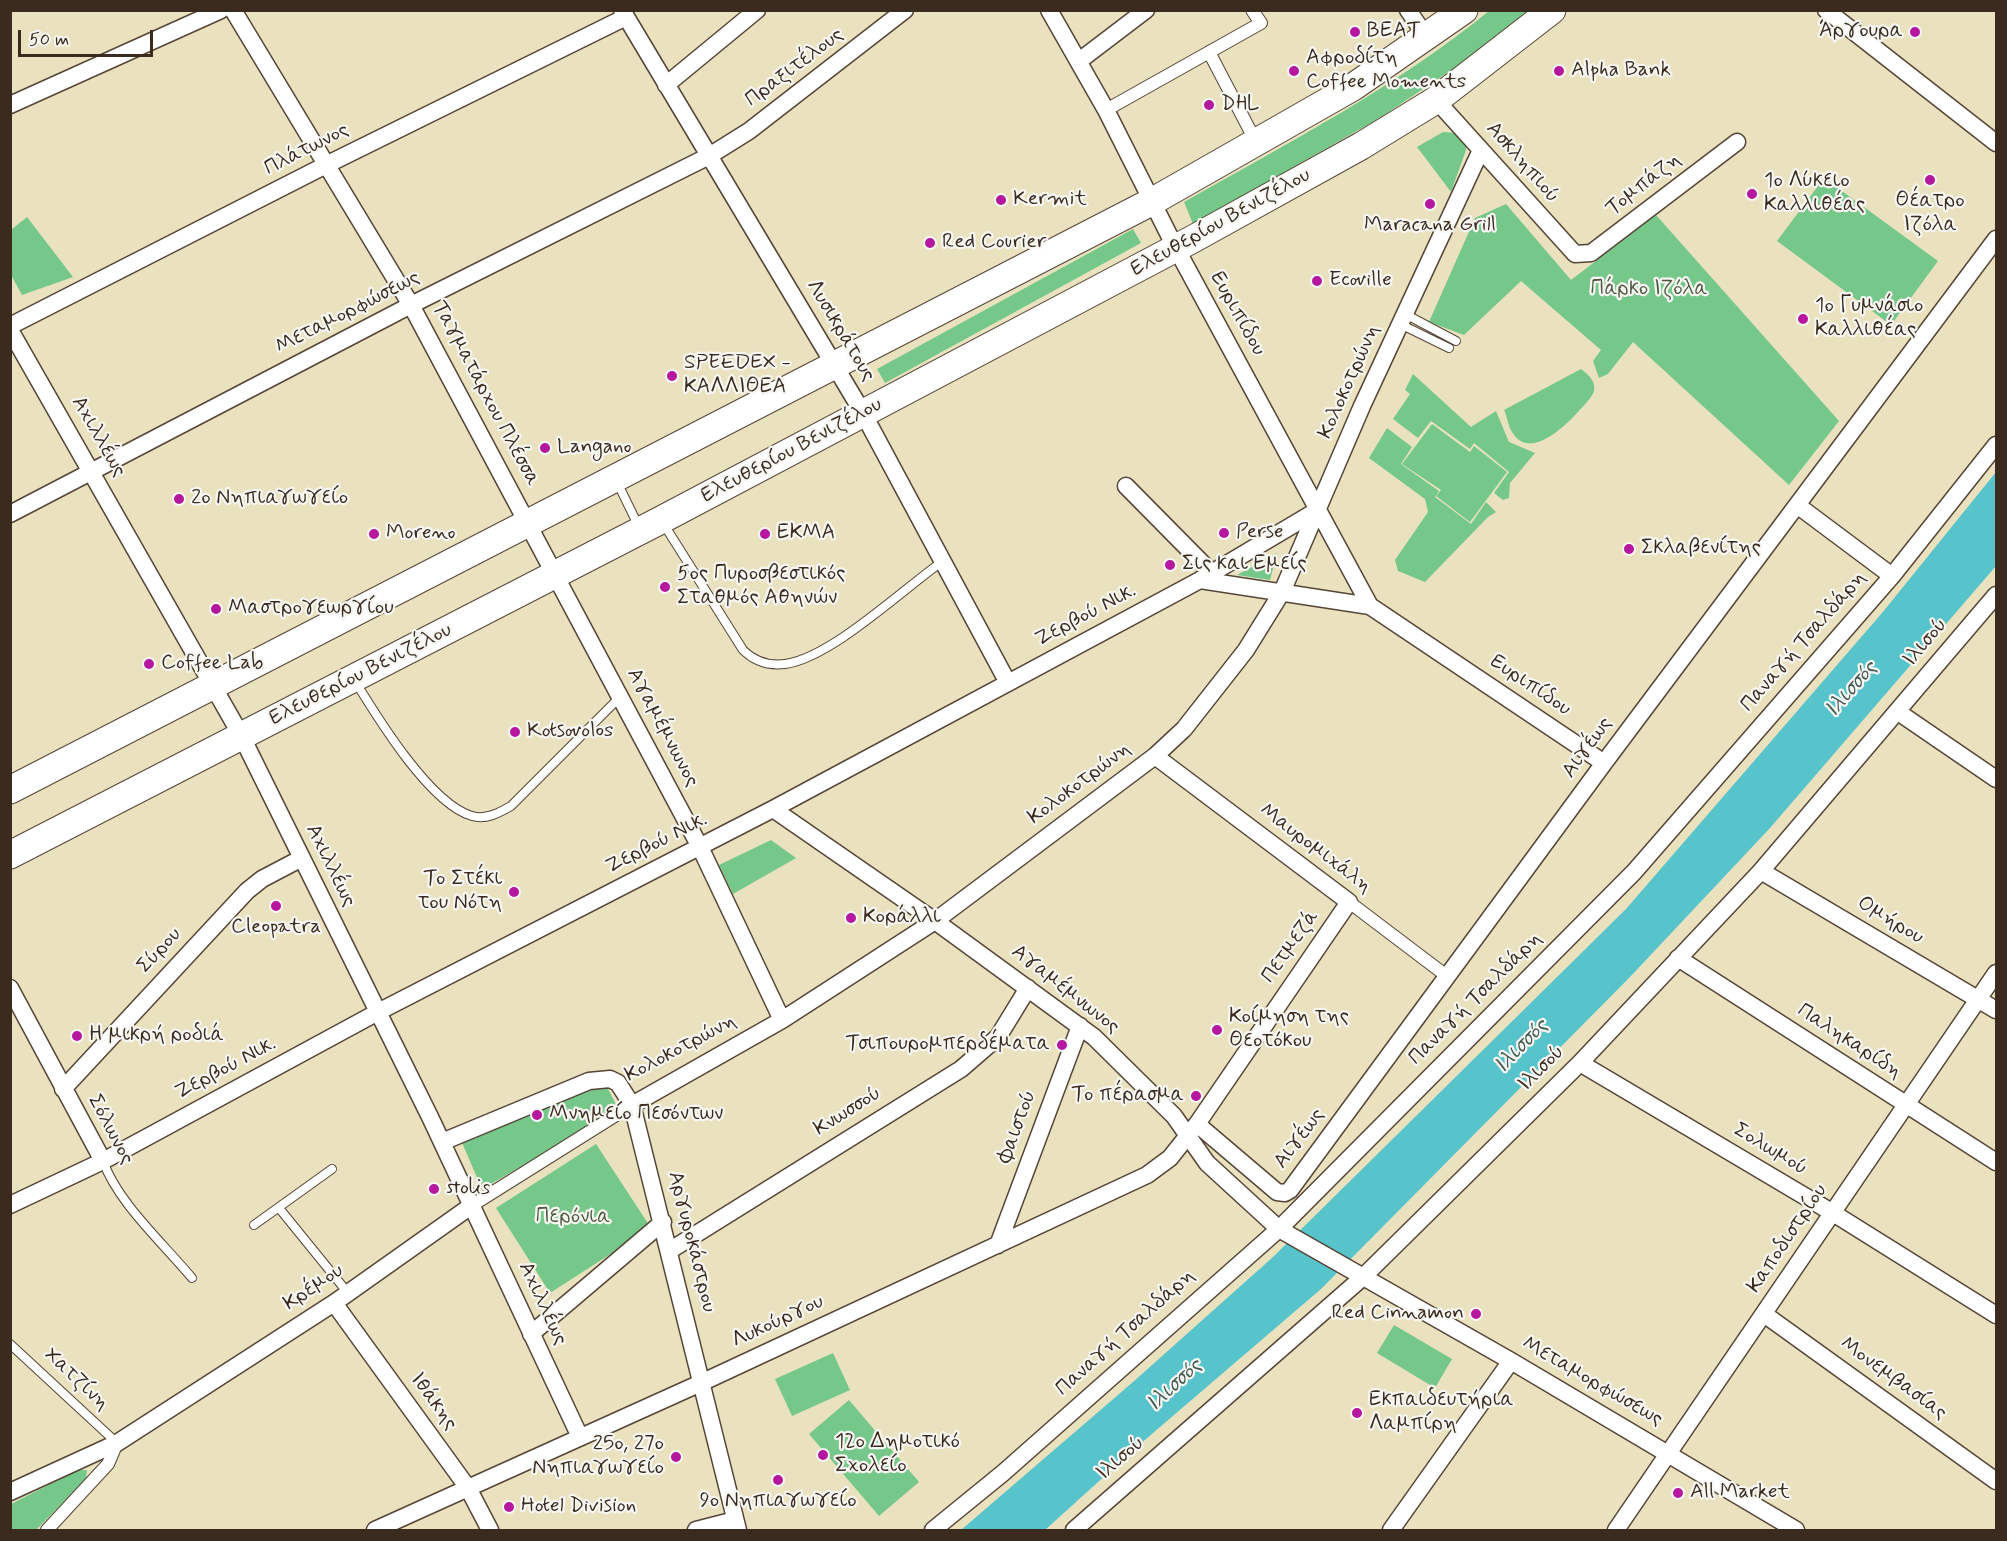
<!DOCTYPE html>
<html>
<head>
<meta charset="utf-8">
<style>
  body { margin:0 }
  #map { position:relative; width:2007px; height:1541px; overflow:hidden; background:#eae1bf; font-family:Mynerve,sans-serif }
  canvas { display:block }
  .frame { position:absolute; inset:0; border:12px solid #3b2a1e; pointer-events:none }
  .scale { position:absolute; left:18px; top:30px; width:135px; height:27px; box-sizing:border-box; border:3px solid #3b2a1e; border-top:0; padding-left:8px; font-size:18px; line-height:21px; white-space:nowrap; color:#3b2a1e; -webkit-text-stroke:4px #f6f6f2; paint-order:stroke }
</style>
</head>
<body>
<div id="map">
<canvas width="2007" height="1541"></canvas>
<div class="frame"></div>
<div class="scale">50 m</div>
</div>
<script>
const ctx = document.querySelector('canvas').getContext('2d');
ctx.lineJoin = 'round';
function fillPath(path, color) {
  ctx.fillStyle = color;
  ctx.fill(path, 'evenodd');
}
function trace(path, color, width, dash) {
  ctx.strokeStyle = color;
  ctx.lineWidth = width;
  ctx.lineCap = dash ? 'butt' : 'round';
  ctx.setLineDash(dash || []);
  ctx.stroke(path);
}
function drawText(font, color, halo, rows, align = 'center') {
  ctx.font = font + ' Mynerve,sans-serif';
  ctx.lineWidth = 4.5;
  ctx.setLineDash([]);
  ctx.textBaseline = 'middle';
  ctx.strokeStyle = halo;
  ctx.fillStyle = color;
  for (const [text, x, y, turn = 0] of rows) {
    ctx.save();
    ctx.translate(x, y);
    ctx.rotate((+turn || 0) * Math.PI / 180);
    ctx.textAlign = isNaN(turn) ? turn : align;
    if (halo) ctx.strokeText(text, 0, 0);
    ctx.fillText(text, 0, 0);
    ctx.restore();
  }
}
const green = new Path2D(`
  M1489,11H1527L1465,61L1378,119L1193,224L1184,202C1288,143 1396,87 1489,11Z
  M1443,132L1458,133L1466,143V150L1451,192L1417,147Z
  M1824,178L1938,261L1891,325L1777,241Z
  M1506,204L1571,280L1656,215L1839,421L1789,485L1633,342L1608,374L1599,378L1593,361L1601,350L1521,281L1464,335L1429,322L1475,218Z
  M27,217L73,277L22,295L11,275V230Z
  M1133,229L1141,243L885,383L877,369Z
  M1581,369C1588,374 1596,381 1594,391C1592,398 1582,407 1577,413C1564,427 1529,461 1512,432C1508,426 1507,416 1504,410Z
  M1413,374L1471,427L1496,411L1509,442L1535,453L1510,483L1509,498L1503,500L1494,493L1509,472L1474,443L1470,449L1431,421L1418,438L1393,419L1410,394L1405,390Z
  M1432,424L1470,452L1474,446L1507,472L1470,522L1436,496L1441,490L1402,464Z
  M1387,428L1412,447L1401,464L1439,491L1435,497L1471,524L1486,502L1496,512L1488,517L1425,582L1398,571L1395,560L1428,512L1425,499L1369,458Z
  M1277,553L1270,580L1237,575Z
  M771,840L796,858L733,894L719,865Z
  M606,1085L619,1110L482,1189L460,1138Z
  M596,1144L651,1228L550,1293L496,1208Z
  M1394,1325L1452,1359L1435,1388L1377,1353Z
  M833,1353L850,1390L792,1416L775,1379Z
  M849,1400L919,1482L879,1516L809,1434Z
  M78,1470H87L86,1479L36,1530H11V1504Z`);
const water = new Path2D(`
  M1996,472V566L1770,828L1630,977L1321,1289L1139,1445L1045,1530H961L1133,1382L1273,1257L1626,909L1882,613Z`);
const service = new Path2D(`
  M1405,314L1456,341
  M1400,324L1449,348
  M617,482L639,527
  M663,523L743,650C755,662 768,666 785,664C831,658 903,589 943,561
  M355,681C377,717 430,804 472,816C486,820 499,813 511,806L620,697
  M103,1161C118,1203 163,1243 192,1278
  M279,1208L348,1293
  M254,1225L332,1169
  M10,1344L117,1443`);
const pedestrian = new Path2D(`
  M1209,52L1256,142
  M1106,110L1261,23L1252,10
  M1349,902L1448,977
  M471,1206L632,1105
  M47,1530L108,1464L117,1443`);
const minor = new Path2D(`
  M233,10L411,305L700,847L782,1020
  M622,10L863,413L1008,683
  M1049,10L1106,110L1169,235L1370,606
  M1408,10L1427,38
  M1826,10L1996,143
  M1079,61L1146,10
  M666,85L757,10
  M1436,100L1575,254L1591,253L1737,142
  M10,105L221,10
  M10,326L328,164L626,17
  M10,330L242,737L431,1119L580,1437
  M1126,486L1212,573
  M1797,505L1892,576
  M10,514L411,305L709,156L749,131L905,10
  M1200,580L1370,606L1604,763
  M1898,712L1996,779
  M773,809L935,921L1094,1037L1174,1116L1207,1163L1279,1229L1511,1361L1796,1530
  M1761,871L1996,1010
  M1678,958L1996,1162
  M10,988L103,1161
  M1580,1063L1833,1213L1996,1315
  M63,1089L247,891L262,879L302,858
  M632,1105L782,1020L935,921L1155,756L1184,729L1246,650L1282,592L1362,406L1481,150
  M1197,1124L1277,1192L1285,1193L1290,1190L1604,763L1996,239
  M442,1142L589,1081L610,1079L618,1083L632,1105L738,1530
  M10,1205L103,1161L378,1012L773,809L1200,580L1318,510
  M998,1245L1080,1026
  M669,1251L961,1069L998,1037L1028,988
  M334,1303L468,1488L490,1530
  M1764,1314L1996,1481
  M531,1334L663,1222
  M10,1492L117,1443L334,1303L471,1206
  M375,1530L703,1382L1147,1175L1170,1158L1197,1124L1349,902L1155,756
  M696,1530L735,1520
  M933,1530L1003,1473L1279,1229L1634,872L1892,576L1996,445
  M1074,1530L1363,1277L1580,1063L1761,871L1996,595
  M1391,1530L1511,1361
  M1616,1530L1996,973`);
const primary = new Path2D(`
  M10,790L1153,201L1353,87L1464,10
  M10,855L661,520L1193,239L1361,146L1436,100L1552,10`);
const markers = [
  [1355,32,6,"#b5179e"],
  [1915,32,6,"#b5179e"],
  [1294,71,6,"#b5179e"],
  [1559,71,6,"#b5179e"],
  [1209,105,6,"#b5179e"],
  [1930,180,6,"#b5179e"],
  [1752,194,6,"#b5179e"],
  [1001,200,6,"#b5179e"],
  [1430,204,6,"#b5179e"],
  [930,243,6,"#b5179e"],
  [1317,281,6,"#b5179e"],
  [1803,319,6,"#b5179e"],
  [672,376,6,"#b5179e"],
  [545,448,6,"#b5179e"],
  [179,499,6,"#b5179e"],
  [1224,533,6,"#b5179e"],
  [374,534,6,"#b5179e"],
  [765,534,6,"#b5179e"],
  [1629,549,6,"#b5179e"],
  [1170,565,6,"#b5179e"],
  [665,587,6,"#b5179e"],
  [216,609,6,"#b5179e"],
  [149,664,6,"#b5179e"],
  [515,732,6,"#b5179e"],
  [514,892,6,"#b5179e"],
  [276,906,6,"#b5179e"],
  [851,918,6,"#b5179e"],
  [1217,1030,6,"#b5179e"],
  [77,1036,6,"#b5179e"],
  [1062,1045,6,"#b5179e"],
  [1196,1096,6,"#b5179e"],
  [537,1115,6,"#b5179e"],
  [434,1189,6,"#b5179e"],
  [1476,1314,6,"#b5179e"],
  [1357,1413,6,"#b5179e"],
  [823,1455,6,"#b5179e"],
  [676,1457,6,"#b5179e"],
  [778,1480,6,"#b5179e"],
  [1678,1493,6,"#b5179e"],
  [509,1507,6,"#b5179e"]
];
const poiNames = [
  ["ΒΕΑΤ",1367,32],
  ["Άργουρα",1903,32,"right"],
  ["Αφροδίτη",1306,59],
  ["Coffee Moments",1306,83],
  ["Alpha Bank",1571,71],
  ["DHL",1221,105],
  ["1ο Λύκειο",1764,182],
  ["Καλλιθέας",1764,206],
  ["Kermit",1013,200],
  ["Θέατρο",1930,202,"center"],
  ["Ιζόλα",1930,226,"center"],
  ["Maracana Grill",1430,226,"center"],
  ["Red Courier",942,243],
  ["Ecoville",1329,281],
  ["1ο Γυμνάσιο",1815,307],
  ["Καλλιθέας",1815,331],
  ["SPEEDEX -",684,364],
  ["ΚΑΛΛΙΘΕΑ",684,388],
  ["Langano",557,448],
  ["2ο Νηπιαγωγείο",191,499],
  ["Perse",1236,533],
  ["Moreno",386,534],
  ["ΕΚΜΑ",777,534],
  ["Σκλαβενίτης",1641,549],
  ["Σις και Εμείς",1182,565],
  ["5ος Πυροσβεστικός",677,575],
  ["Σταθμός Αθηνών",677,599],
  ["Μαστρογεωργίου",228,609],
  ["Coffee Lab",161,664],
  ["Kotsovolos",527,732],
  ["Το Στέκι",502,880,"right"],
  ["του Νότη",502,904,"right"],
  ["Κοράλλι",863,918],
  ["Cleopatra",276,928,"center"],
  ["Κοίμηση της",1229,1018],
  ["Θεοτόκου",1229,1042],
  ["Η μικρή ροδιά",89,1036],
  ["Τσιπουρομπερδέματα",1050,1045,"right"],
  ["Το πέρασμα",1184,1096,"right"],
  ["Μνημείο Πεσόντων",549,1115],
  ["stolis",446,1189],
  ["Red Cinnamon",1464,1314,"right"],
  ["Εκπαιδευτήρια",1369,1401],
  ["Λαμπίρη",1369,1425],
  ["12ο Δημοτικό",835,1443],
  ["Σχολείο",835,1467],
  ["25ο, 27ο",664,1445,"right"],
  ["Νηπιαγωγείο",664,1469,"right"],
  ["All Market",1690,1493],
  ["9ο Νηπιαγωγείο",778,1502,"center"],
  ["Hotel Division",521,1507]
];
const streetNames = [
  ["Πραξιτέλους",795,68,-37],
  ["Πλάτωνος",307,150,-27],
  ["Ασκληπιού",1522,163,49],
  ["Τομπάζη",1644,185,-38],
  ["Ελευθερίου Βενιζέλου",1221,223,-29],
  ["Μεταμορφώσεως",348,313,-27],
  ["Ευριπίδου",1237,314,61],
  ["Λυσικράτους",840,331,59],
  ["Κολοκοτρώνη",1350,382,-66],
  ["Ταγματάρχου Πλέσσα",485,394,62],
  ["Αχιλλέως",98,437,60],
  ["Ελευθερίου Βενιζέλου",792,451,-28],
  ["Ζερβού Νικ.",1086,616,-28],
  ["Παναγή Τσαλδάρη",1804,642,-49],
  ["Ιλισού",1926,643,-50],
  ["Ελευθερίου Βενιζέλου",361,675,-27],
  ["Ευριπίδου",1530,686,34],
  ["Αγαμέμνωνος",662,728,62],
  ["Αιγέως",1588,748,-54],
  ["Κολοκοτρώνη",1080,784,-37],
  ["Ζερβού Νικ.",657,844,-27],
  ["Μαυρομιχάλη",1315,849,37],
  ["Αχιλλέως",330,866,64],
  ["Ομήρου",1890,921,31],
  ["Πετμεζά",1291,947,-55],
  ["Σύρου",160,951,-47],
  ["Αγαμέμνωνος",1065,990,38],
  ["Παναγή Τσαλδάρη",1476,999,-45],
  ["Παληκαρίδη",1849,1042,33],
  ["Κολοκοτρώνη",681,1049,-28],
  ["Ζερβού Νικ.",226,1069,-28],
  ["Ιλισού",1542,1069,-45],
  ["Κνωσσού",848,1112,-32],
  ["Φαιστού",1018,1127,-70],
  ["Σόλωνος",110,1130,62],
  ["Αιγέως",1300,1139,-53],
  ["Σολωμού",1770,1150,31],
  ["Καποδιστρίου",1788,1239,-56],
  ["Αργυροκάστρου",691,1242,76],
  ["Κρέμου",314,1288,-34],
  ["Αχιλλέως",542,1304,65],
  ["Λυκούργου",778,1322,-25],
  ["Παναγή Τσαλδάρη",1126,1333,-42],
  ["Μονεμβασίας",1893,1379,36],
  ["Χατζίνη",76,1380,43],
  ["Μεταμορφώσεως",1592,1382,30],
  ["Ιθάκης",433,1402,54],
  ["Ιλισού",1121,1459,-41]
];
const parkNames = [
  ["Πάρκο Ιζόλα",1649,290],
  ["Περόνια",573,1218]
];
const waterNames = [
  ["Ιλισσός",1852,690,-49],
  ["Ιλισσός",1522,1047,-46],
  ["Ιλισσός",1175,1386,-43]
];
fillPath(green, '#76c88a');
fillPath(water, '#57c4cc');
trace(service, '#554536', 10);
trace(pedestrian, '#554536', 14);
trace(minor, '#554536', 19);
trace(primary, '#554536', 29);
trace(service, '#fff', 8);
trace(pedestrian, '#fff', 12);
trace(minor, '#fff', 16);
trace(primary, '#fff', 27);
for (const [x, y, r, color] of markers) {
  const dot = new Path2D();
  dot.arc(x, y, r, 0, 2 * Math.PI);
  ctx.fillStyle = color;
  ctx.fill(dot);
  trace(dot, '#f6f6f2', 2);
}
drawText('21px', '#3b2a1e', '#f6f6f2', poiNames, 'left');
drawText('21px', '#3b2a1e', '#f6f6f2', streetNames);
drawText('21px', '#4d593e', '#f6f6f2', parkNames);
drawText('italic 22px', '#435852', '#f6f6f2', waterNames);
</script>
</body>
</html>
